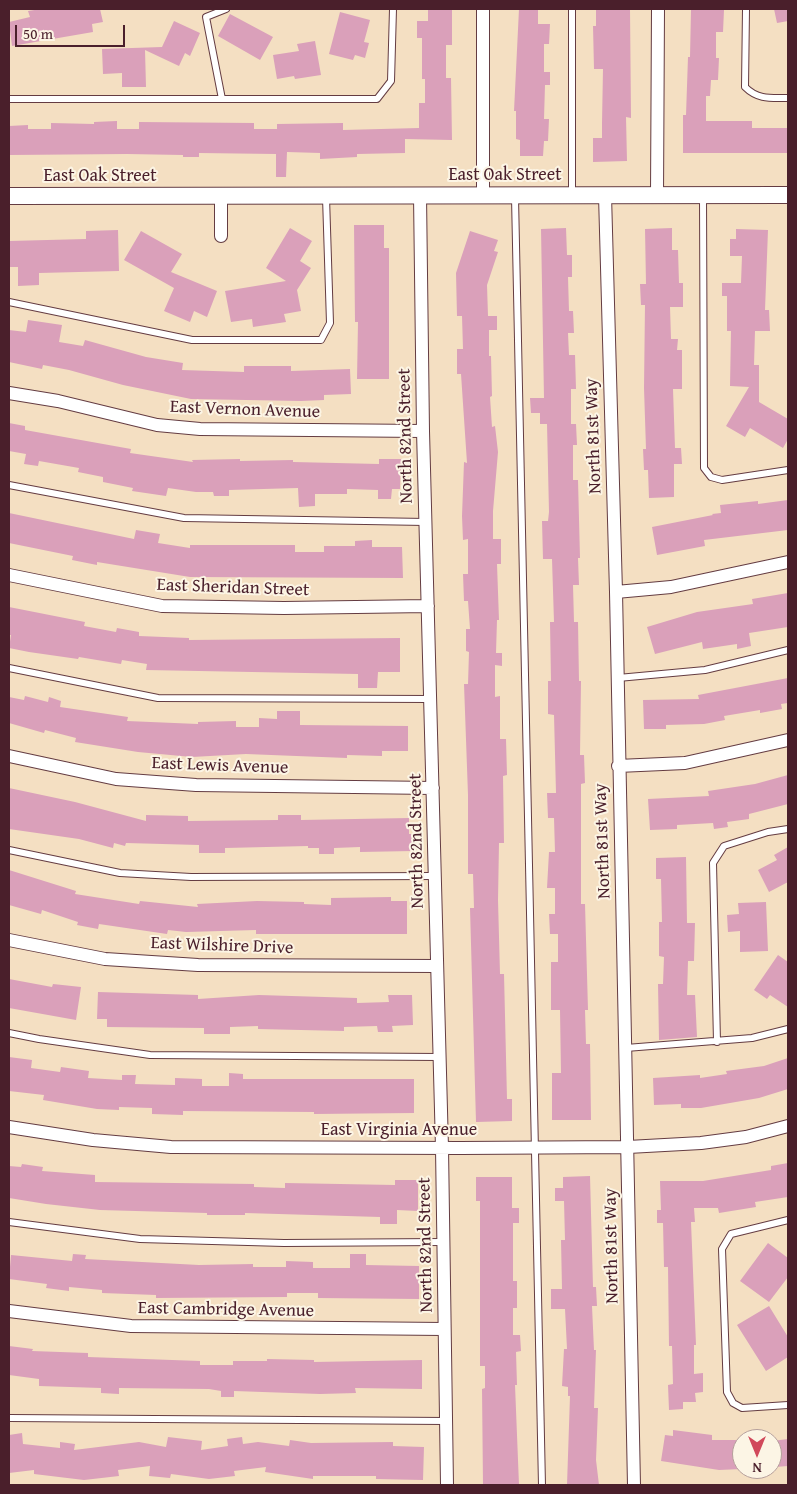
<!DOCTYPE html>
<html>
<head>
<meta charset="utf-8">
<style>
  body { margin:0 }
  #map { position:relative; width:797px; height:1494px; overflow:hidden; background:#f4dfc2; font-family:"Gentium Book Plus",serif }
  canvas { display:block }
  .frame { position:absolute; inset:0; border:10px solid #4a1f2b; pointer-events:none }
  .north { position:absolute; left:732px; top:1429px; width:50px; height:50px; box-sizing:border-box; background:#fcf5e5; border:1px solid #b59f9b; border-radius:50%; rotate:180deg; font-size:14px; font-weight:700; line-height:20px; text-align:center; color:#4a1f2b }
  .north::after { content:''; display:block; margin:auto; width:18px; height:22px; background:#d1495b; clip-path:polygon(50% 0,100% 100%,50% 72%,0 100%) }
  .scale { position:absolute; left:15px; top:25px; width:110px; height:22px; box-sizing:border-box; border:2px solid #4a1f2b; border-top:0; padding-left:6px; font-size:15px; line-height:18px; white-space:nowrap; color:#4a1f2b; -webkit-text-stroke:4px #fcf5e5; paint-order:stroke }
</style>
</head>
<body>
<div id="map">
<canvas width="797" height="1494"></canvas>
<div class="frame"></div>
<div class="north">N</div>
<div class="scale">50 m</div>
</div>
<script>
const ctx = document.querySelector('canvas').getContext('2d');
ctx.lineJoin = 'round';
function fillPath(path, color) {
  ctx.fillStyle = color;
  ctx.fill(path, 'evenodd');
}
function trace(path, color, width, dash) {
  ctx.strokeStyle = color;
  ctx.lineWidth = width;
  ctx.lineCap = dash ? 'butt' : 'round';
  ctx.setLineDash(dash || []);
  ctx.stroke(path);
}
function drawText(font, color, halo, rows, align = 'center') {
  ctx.font = font + ' "Gentium Book Plus",serif';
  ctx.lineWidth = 4;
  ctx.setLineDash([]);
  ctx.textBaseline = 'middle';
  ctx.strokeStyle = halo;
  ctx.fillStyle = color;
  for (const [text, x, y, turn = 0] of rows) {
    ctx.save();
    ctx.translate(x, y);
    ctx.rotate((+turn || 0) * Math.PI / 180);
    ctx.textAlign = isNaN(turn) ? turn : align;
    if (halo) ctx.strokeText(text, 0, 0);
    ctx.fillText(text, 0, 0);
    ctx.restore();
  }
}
const building = new Path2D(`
  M41,9H100L103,22L92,24L93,32L12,46L9,22L30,17L28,11Z
  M428,9H452V45H446V78H451L452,140L405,139V153L357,154V157L320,159V153L287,152L286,177H276V154L199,153V157H183V155L127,154L9,155V126L28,125V129H51V123L94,124V122L117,121V129H139V122L254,123V129H277V124L343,123V130L419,128V103H425V79H422V38H417V21H428Z
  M519,9H538V24H550L549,44H544V72H550V85H545L544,119H549L548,141H544L543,156H520V140L516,139V111H514Z
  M596,9H630L631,118L626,117L627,161L593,162V138H602V123L603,69H594L593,26H596Z
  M774,9H788V21L777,23Z
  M691,10H724L723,32H716V58H719L718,80H711L710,96H706V121H752V128H788V153H683V115H686L688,57H690Z
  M340,12L370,20L364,42L369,43L365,58L355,55L353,60L329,54Z
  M230,14L273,37L260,60L218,36Z
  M174,21L200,33L190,56L185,53L179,66L145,50L146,87H122V73L103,74L102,49L162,47Z
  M315,41L321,75L295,79L294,76L277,79L273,55L299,51L297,44Z
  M354,225H384V248H389V379H357L358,322H355Z
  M290,228L312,241L300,261L311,268L297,290L301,311L284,314L286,322L253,327L252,319L231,322L225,291L286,281L266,268Z
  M566,228L567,255H572V277H568L569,311H573L574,333H568L569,355H575L576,389H571V424H576L577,445H573V480H578L580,558H578L579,585H573L574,622H578L579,681H581L580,755H584L585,783L581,784V904H585L588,1010H585L586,1044H590L591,1120H552V1073H561L560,1010H551V962H558V934H550L549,914H555V888H547L549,852H555L554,818H548L547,793H556L554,715L548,714V681H551L550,622H554L552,559H543L542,521H548L549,512L547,424H540V413H531L530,398H544L541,229Z
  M672,228V250H678L679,283H683V307H670L671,339H678L677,350H682V389H673L675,448H681L682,464H674V497L649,498L648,470H644L643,449H646L644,388L645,305H641L640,284H646L645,229Z
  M736,229L768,230L765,310H769L770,331H755L754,365H759V402L788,419V439L783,448L750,428L745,437L726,426L749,387L730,386L731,331H727V296H722V283H741L742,256H730V239H736Z
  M118,230L119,271L39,273V285L18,286V267H9V241L86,239V231Z
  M141,231L182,254L171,272L217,291L207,317L194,311L190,322L164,311L174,288L124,260Z
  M470,231L498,240L494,251L498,252L487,285L488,316H497V330H489V356H491L492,396L490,397L492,427L495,426L498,452L493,511V539H501V564H497L499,620H497L496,653H502V666L495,665V697L500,696V739H506L507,775L503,776L504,843H499L498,900L500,974H504L507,1099H512V1121L476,1122L470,908H474L473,874H468V795L464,684H468L469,652L466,651V629H470L468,601H464L463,574H468V539L463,540L462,516L464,462L467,463L461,374H457V349H463L462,316H457L456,273Z
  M28,320L62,325L59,342L83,346L85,340L146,357L183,363L182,370L244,372V366H291V371L350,369L351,394L324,395V400L301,401L191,399L123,385L69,370L43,365L42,369L9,362V330L26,332Z
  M9,423L25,426V430L131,449L130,453L193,462L192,460L240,459V461L293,460V462L379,464V459H401L400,489H392L391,499H378V490L347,489V494H315V506L299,507L298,488L229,490V496H214L213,492H196L168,488L166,496L132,491L133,488L103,482V477L78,472L79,468L39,461L38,466L24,464L26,454L9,451Z
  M788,500V530L704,540L705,546L657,555L652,527L713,515L712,514L721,513L720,505L758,501V504Z
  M9,513L134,539L136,530L160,534L158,543L190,548V545H295V552H324V546H355V541L372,540V547H402L403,578L190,577L97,562V565L72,560L73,556L9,543Z
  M788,593V627L749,633L751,646L737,649V644L703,649L702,642L655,654L647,627L697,612L753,604L752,599Z
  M9,607L85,622L84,626L116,632L117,628L139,632V636L189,638V640L400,638V672H378L377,688H358V674L146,670L147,664L122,660L121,664L79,657L78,659L29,652L9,648L11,635H9Z
  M788,678V703L781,704L782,709L760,713V710L724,716L725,720L704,724L666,725V729H644L643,700L699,699L698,695Z
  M25,696L48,702L49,697L61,701L60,707L128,717L127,721L198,724V722L236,721V727H259V718L277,719V711H300V725L408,726V751H382V756L347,755V758L246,754L192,757L138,752L75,742L76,738L45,730L44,733L9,723V697L24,700Z
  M788,775V804L749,814V819L727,822L728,827L714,829L713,823L677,825V829L650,830L648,799L709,796L708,791L755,784Z
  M9,788L75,802L146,821V815L188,816V821L278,820V815H301V820L409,818V834H413V851L360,852V847L334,848V854H319V848H308V846L225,848V853H199V845L126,843L125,846L114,843L113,848L79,839L9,829Z
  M788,847V882L769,892L758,870L777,860L774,855Z
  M686,857L687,923H695L694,961H688L687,995H695L697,1037L659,1040L658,984H663L664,957L659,956V922H662L661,879H656V858Z
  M9,870L76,891L75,894L139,904L140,901L198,907L197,904L257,901L304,902V904L331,905V898L391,897V901H407V934H256V930L186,932L168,930L167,934L99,924L98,929L77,925L78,922L42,910L41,914L9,905Z
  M766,902L768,951L740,952V931L728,932L727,915L739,914L738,903Z
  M778,955L788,962V1007L770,995L767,999L754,990Z
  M9,979L52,987L53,984L81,987L76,1020L9,1008Z
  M98,992L198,995V999L259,995L357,998V1003L389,1002L388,995H412L413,1025L392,1026L393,1032H378L377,1026L344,1027V1031L258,1029V1026L230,1027V1034H204V1028L107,1027V1019H97Z
  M9,1057L32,1060L31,1068L60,1072L61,1067L89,1071L88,1078L122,1080V1075H136L135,1084L175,1085V1078L202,1079V1086H229V1073L243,1074V1079H414V1113L314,1114V1112L183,1111V1115L152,1114V1108L119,1107V1110L97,1109L43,1100L44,1095L9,1091Z
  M788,1058V1089L759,1098L701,1108H681V1104L654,1105L653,1078L700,1075V1078L727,1074L726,1071L764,1066Z
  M788,1163V1197L755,1202L756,1207L719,1213L718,1208H694L695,1222H691L696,1345H694V1374L703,1373V1392L695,1393L696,1402H683V1409L669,1410L668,1385L673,1384L672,1346H669L668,1267H664L663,1223H657V1210H661L660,1181H703L771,1170V1166Z
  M22,1164L43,1167L42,1171L95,1175V1182L254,1184V1187L285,1188V1183L395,1185V1180H418V1211L397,1210V1224H380V1217L245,1213V1215H207V1213L100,1210L46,1204L9,1198V1166L21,1167Z
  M590,1176L593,1287H596L597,1306H592L594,1350H596L594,1408H598L596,1460L599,1485H567L570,1396H568V1387L562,1386L564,1349H567L565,1309H551V1289H562L561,1240H565L564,1201H555V1188H563V1177Z
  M476,1177H512V1208H519V1223H513V1281H517V1308H513V1335H520L521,1351L516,1352L517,1385H515L519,1485H483L482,1389L485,1388V1366H480V1201H476Z
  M768,1243L788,1258V1277L769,1302L740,1281Z
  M73,1254L86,1255L85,1259L199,1265L253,1264V1267H286V1261L313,1262V1268H350V1254H366V1265L419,1266V1299L318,1298V1293H287V1297L156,1298V1295L102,1293V1290L69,1287V1291L46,1288L47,1284L9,1279L11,1255L72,1261Z
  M769,1306L788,1337V1357L766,1371L737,1325Z
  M9,1346L33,1349L32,1351L88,1353V1357L200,1361V1365H233V1361H267V1359L314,1360V1362L422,1360V1389L355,1388L356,1393L320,1394L234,1391V1397H221V1391L209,1389L119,1388V1394L101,1393V1388L39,1386V1379L9,1375Z
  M673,1430L712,1435V1440H742V1469L719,1470L661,1461L665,1435L673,1436Z
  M22,1433L23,1444L60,1448V1442L75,1444L74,1450L139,1442L166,1447L168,1437L202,1441L201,1450L228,1446L227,1439L242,1437L243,1444L258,1442L289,1446L290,1440L311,1443L393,1442V1446L424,1447L423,1480L376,1479V1476H313V1479L265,1472L266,1467L234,1471L235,1476L209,1479L171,1474L170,1478L149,1476L150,1466L118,1470L119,1476L84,1480L34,1474V1470L9,1473V1435Z
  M788,1439V1466L775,1467L772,1441Z`);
const service = new Path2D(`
  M572,9V194
  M746,9L745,87C758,100 771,98 788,98
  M9,99H377L391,81L393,9
  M222,99L206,17L226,9
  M703,196L704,468L711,477L722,480L788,470
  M515,197L542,1485
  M9,302L192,340H321L330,323L326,197
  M9,485L184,518L426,522
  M9,668L158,698L431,699
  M618,678L705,670L788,650
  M9,850L120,873L191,877L435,876
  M9,1033L39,1039L150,1055L439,1057
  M717,1042L713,863L724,846L768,832L788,829
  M626,1048L752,1038L788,1029
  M788,1220L731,1234L722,1249L727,1392L733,1403L742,1408L788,1405
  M9,1222L140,1239L284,1243L443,1242
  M9,1418L446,1421`);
const minor = new Path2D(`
  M420,195L423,431L442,1148L447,1485
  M483,195V9
  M605,195L616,592L634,1485
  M657,195L658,9
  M221,196V236
  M9,393L58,401L157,425L200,429L423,431
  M9,575L162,606L284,608L428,606
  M616,592L671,587L788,562
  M9,756L116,779L196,785L433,788
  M618,766L685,763L788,740
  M9,940L105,959L198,965L437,966
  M9,1127L93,1140L171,1147L460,1148L628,1147L701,1143L746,1137L788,1126
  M9,1311L131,1326L444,1329`);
const tertiary = new Path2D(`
  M9,196L788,195`);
const streetNames = [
  ["East Oak Street",505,175],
  ["East Oak Street",100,176],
  ["East Vernon Avenue",245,410,2],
  ["North 82nd Street",406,436,-91],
  ["North 81st Way",594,436,-92],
  ["East Sheridan Street",233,588,2],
  ["East Lewis Avenue",220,766,2],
  ["North 82nd Street",417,841,-91],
  ["North 81st Way",603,841,-92],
  ["East Wilshire Drive",222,946,2],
  ["East Virginia Avenue",399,1130],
  ["North 82nd Street",426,1245,-91],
  ["North 81st Way",612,1246,-91],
  ["East Cambridge Avenue",226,1310,1]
];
fillPath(building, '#daa0ba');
trace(service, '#643c42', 8);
trace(minor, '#643c42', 14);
trace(tertiary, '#643c42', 18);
trace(service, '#fff', 6);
trace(minor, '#fff', 12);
trace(tertiary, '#fff', 16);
drawText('18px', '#4a1f2b', '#fcf5e5', streetNames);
</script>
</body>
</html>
